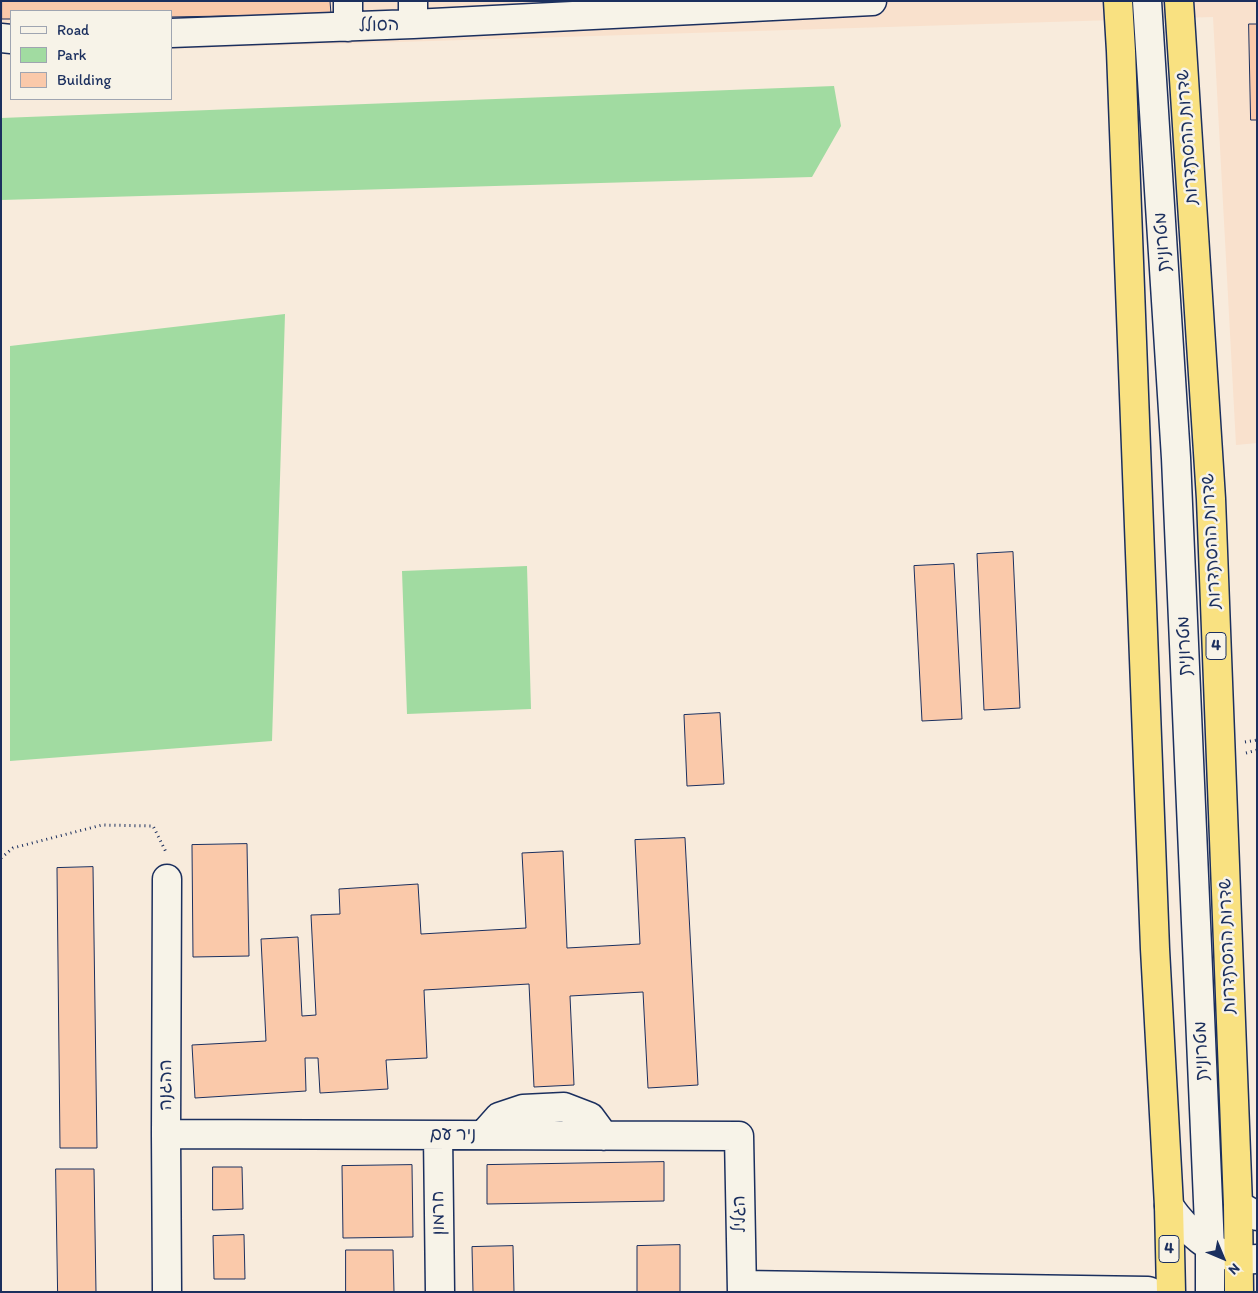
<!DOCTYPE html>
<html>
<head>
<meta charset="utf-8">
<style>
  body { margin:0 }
  #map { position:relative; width:1258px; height:1293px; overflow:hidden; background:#f8ebdc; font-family:Itim,sans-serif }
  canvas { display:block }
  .frame { position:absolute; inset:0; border:2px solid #1b2f5e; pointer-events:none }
  .legend { position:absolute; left:10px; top:10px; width:162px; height:90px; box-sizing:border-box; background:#f7f3e8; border:1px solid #9fa5b1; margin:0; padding:6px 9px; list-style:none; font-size:15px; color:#1b2f5e }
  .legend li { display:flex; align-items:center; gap:10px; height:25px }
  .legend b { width:25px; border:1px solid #9fa5b1 }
  .north { position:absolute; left:1198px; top:1233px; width:50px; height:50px; -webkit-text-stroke:4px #f7f3e8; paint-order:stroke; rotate:135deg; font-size:14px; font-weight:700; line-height:20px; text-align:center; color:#1b2f5e }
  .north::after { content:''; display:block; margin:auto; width:18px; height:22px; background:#1b2f5e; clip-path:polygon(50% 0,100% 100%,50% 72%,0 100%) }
</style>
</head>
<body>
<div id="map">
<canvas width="1258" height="1293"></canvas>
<div class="frame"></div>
<ul class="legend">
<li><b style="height:6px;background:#f7f3e8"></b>Road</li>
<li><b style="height:14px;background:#a1dba1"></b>Park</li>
<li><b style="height:14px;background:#fac9aa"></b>Building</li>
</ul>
<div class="north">N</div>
</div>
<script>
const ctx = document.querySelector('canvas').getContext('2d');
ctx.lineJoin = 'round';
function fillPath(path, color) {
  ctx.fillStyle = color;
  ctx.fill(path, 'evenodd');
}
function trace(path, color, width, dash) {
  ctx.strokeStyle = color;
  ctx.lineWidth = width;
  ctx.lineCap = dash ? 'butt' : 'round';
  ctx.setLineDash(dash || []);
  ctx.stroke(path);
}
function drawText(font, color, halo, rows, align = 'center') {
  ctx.font = font + ' Itim,"Playpen Sans Hebrew",sans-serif';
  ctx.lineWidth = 5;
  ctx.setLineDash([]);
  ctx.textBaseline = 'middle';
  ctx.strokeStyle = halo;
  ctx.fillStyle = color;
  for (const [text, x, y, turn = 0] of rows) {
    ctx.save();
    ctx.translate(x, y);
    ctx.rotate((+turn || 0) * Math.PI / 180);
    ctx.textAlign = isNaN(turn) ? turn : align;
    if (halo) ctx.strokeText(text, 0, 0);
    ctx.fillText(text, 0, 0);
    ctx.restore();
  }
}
const built = new Path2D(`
  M1,1H1257V443L1236,445L1213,17L171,49V11H11V54H1Z`);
const green = new Path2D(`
  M834,86L841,126L812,177L1,200V118Z
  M285,314L272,741L10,761V346Z
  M527,566L531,709L407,714L402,571Z`);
const building = new Path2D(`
  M2,1H330L331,14L171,17V11H11V19H2Z
  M1249,24H1257V120H1251Z
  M1013,552L1020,708L984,710L977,554Z
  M954,564L962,719L922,721L914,566Z
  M720,713L724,784L687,786L684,715Z
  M685,838L698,1085L648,1088L643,992L570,996L574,1085L534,1087L529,984L424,990L427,1058L386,1060L388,1089L320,1093L318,1058H305L306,1091L195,1098L192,1045L266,1041L261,939L298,937L302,1016L316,1015L311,915L340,914L339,889L418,884L421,934L526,928L522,853L563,851L567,948L640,944L635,840Z
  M247,844L249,956L193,957L192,845Z
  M93,867L97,1148H60L57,868Z
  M664,1162V1201L487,1204V1165Z
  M412,1165L413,1237L343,1238L342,1166Z
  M213,1167H242L243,1209L213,1210Z
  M56,1169H94L96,1292H58Z
  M244,1235L245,1279H214L213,1236Z
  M680,1245V1292H637V1246Z
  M513,1246L514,1292H473L472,1247Z
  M346,1250H393L394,1292H346Z`);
const path = new Path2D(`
  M1245,742L1257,740
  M1246,753L1257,750
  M1,858L13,848L102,825L153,826L167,854`);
const minor = new Path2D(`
  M1147,1L1176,458L1210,1248V1292
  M413,24L872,1
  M348,27V1
  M171,33L413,24V1
  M1,38L11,39
  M166,1134L739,1136L742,1292
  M438,1135L440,1292
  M483,1135L499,1117L523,1109L564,1107L590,1117L604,1136
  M1238,1205L1257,1216
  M1169,1206C1185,1229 1212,1255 1241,1259C1246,1260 1252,1259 1257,1259
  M742,1285L1148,1291L1151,1292
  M167,1292L166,1134L167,879`);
const highway = new Path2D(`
  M1118,1L1121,51L1155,949L1169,1206L1171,1292
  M1179,1L1211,499L1238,1205L1239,1292`);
const shields = [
  [1216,646,20],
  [1169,1249,20]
];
const shieldNames = [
  ["4",1216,646],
  ["4",1169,1249]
];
const streetNames = [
  ["הסולל",379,26,-2],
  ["שדרות ההסתדרות",1188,137,-94],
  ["מטרונית",1163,242,-94],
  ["שדרות ההסתדרות",1212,541,-93],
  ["מטרונית",1185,646,-92],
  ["שדרות ההסתדרות",1228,946,-92],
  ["מטרונית",1202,1051,-92],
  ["ההגנה",166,1085,-90],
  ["ניר עם",453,1135],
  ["חרמון",439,1213,-91],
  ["הגליל",740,1214,-91]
];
fillPath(built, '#f9e1cd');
fillPath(green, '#a1dba1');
fillPath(building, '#fac9aa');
trace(building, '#1b2f5e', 1);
trace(minor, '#1b2f5e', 31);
trace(highway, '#1b2f5e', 31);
trace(path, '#1b2f5e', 3, [1, 4]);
trace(minor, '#f7f3e8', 28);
trace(highway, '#f9e181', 28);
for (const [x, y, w] of shields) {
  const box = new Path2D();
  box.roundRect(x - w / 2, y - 13.5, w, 27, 4);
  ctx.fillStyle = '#f7f3e8';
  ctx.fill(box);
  trace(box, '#1b2f5e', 1);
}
drawText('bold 16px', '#1b2f5e', null, shieldNames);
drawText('18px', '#1b2f5e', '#f7f3e8', streetNames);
</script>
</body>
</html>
